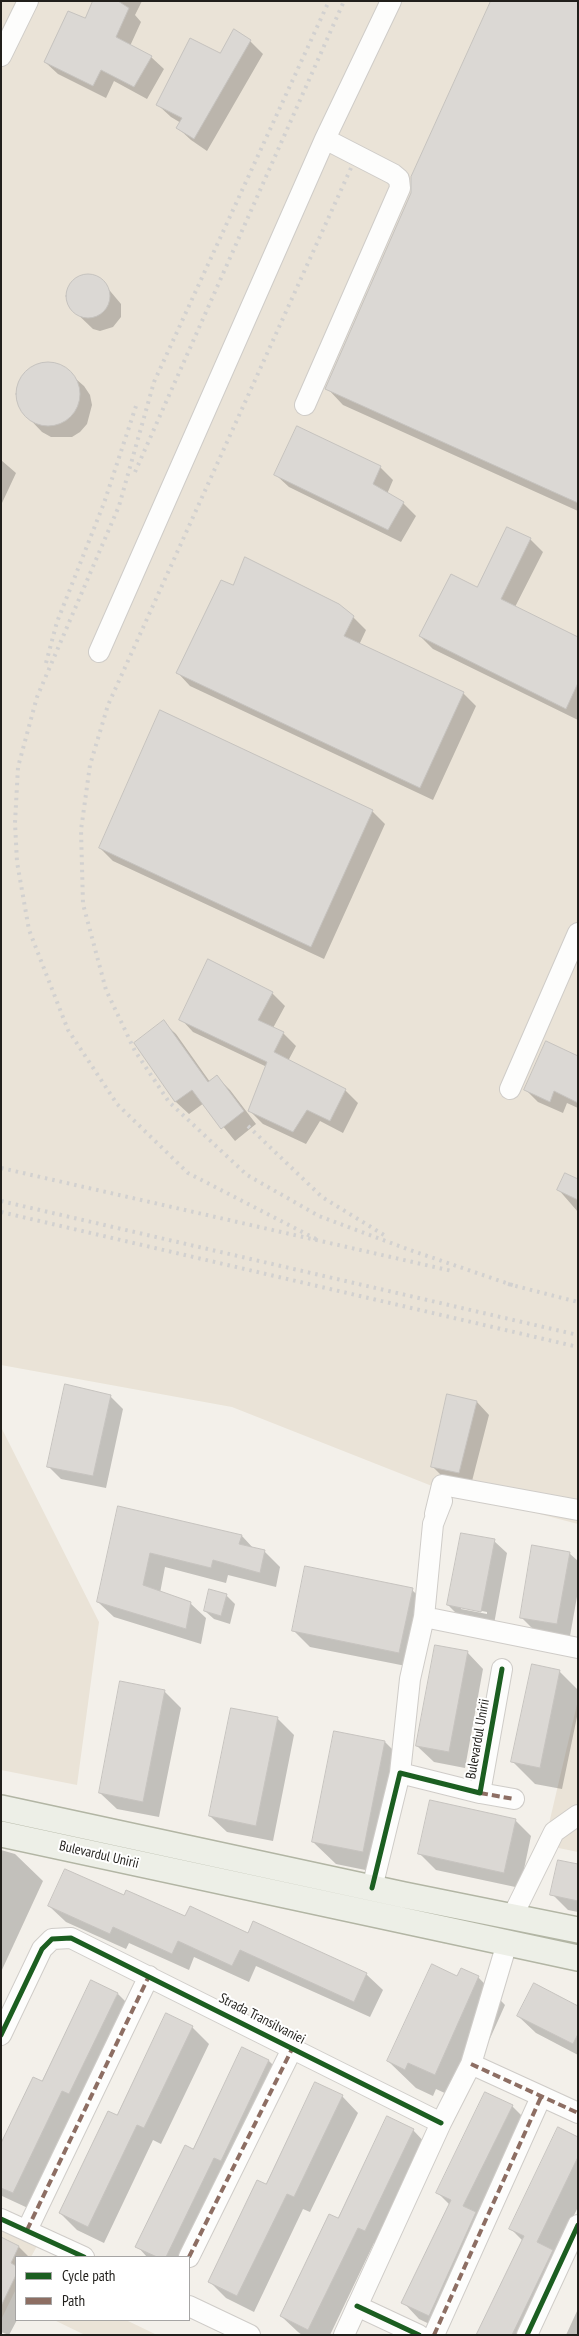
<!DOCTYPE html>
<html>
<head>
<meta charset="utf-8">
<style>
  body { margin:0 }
  #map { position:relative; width:579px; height:2336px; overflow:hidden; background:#f3f0ea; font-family:"PT Sans Narrow",sans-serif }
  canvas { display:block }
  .frame { position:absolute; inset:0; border:2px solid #211f1b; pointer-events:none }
  .legend { position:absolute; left:15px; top:2256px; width:175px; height:65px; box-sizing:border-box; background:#fff; border:1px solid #a6a5a4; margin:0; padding:6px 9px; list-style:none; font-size:15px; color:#211f1b }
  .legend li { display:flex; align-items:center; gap:10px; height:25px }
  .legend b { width:25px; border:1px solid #a6a5a4 }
</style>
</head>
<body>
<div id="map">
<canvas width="579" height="2336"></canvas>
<div class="frame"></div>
<ul class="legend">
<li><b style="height:6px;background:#1b5e20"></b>Cycle path</li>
<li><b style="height:6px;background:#8d6e63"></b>Path</li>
</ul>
</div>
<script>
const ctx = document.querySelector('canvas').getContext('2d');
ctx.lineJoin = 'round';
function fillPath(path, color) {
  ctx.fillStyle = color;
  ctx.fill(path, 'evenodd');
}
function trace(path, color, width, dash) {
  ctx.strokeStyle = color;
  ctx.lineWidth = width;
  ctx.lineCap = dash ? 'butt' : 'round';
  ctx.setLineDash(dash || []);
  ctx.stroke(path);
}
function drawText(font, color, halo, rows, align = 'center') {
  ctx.font = font + ' "PT Sans Narrow",sans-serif';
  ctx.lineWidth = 4;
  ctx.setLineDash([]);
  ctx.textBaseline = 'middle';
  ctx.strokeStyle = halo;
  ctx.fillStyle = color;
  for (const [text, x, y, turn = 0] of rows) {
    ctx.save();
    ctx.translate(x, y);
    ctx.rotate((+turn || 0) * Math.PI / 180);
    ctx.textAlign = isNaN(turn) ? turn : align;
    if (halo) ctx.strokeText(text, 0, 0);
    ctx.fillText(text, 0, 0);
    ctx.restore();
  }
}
const built = new Path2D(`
  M1,1H578V1524L432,1486L232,1407L1,1365Z
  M1,1427L99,1622L77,1785L1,1770Z
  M578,1700V1852L544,1845Z
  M1,2230L37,2246L31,2257H16V2289L1,2320Z
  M54,2320H126L157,2335H85Z`);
const shadow = new Path2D(`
  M94,1H142L135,15L141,22L130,46L151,57L164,69L147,99L114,81L106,98L58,74L45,62L85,20Z
  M578,1V511L343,405L327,388L412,193Z
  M235,31L250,41L263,54L207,151L191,140L178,128L181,123L171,117L158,105L221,55Z
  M94,276L100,279L121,304V317L113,327L100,331L93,329L69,306L67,292L74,280L80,277Z
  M53,363L62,367L84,386L90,395L92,405L87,424L80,432L72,437H51L42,432L22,411L18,402L17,392L25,373L43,364Z
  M1,460L16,473L2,503H1Z
  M380,467L393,480L387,494L403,503L416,516L401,542L289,487L276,475Z
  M507,529L530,539L543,552L515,607L578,638V720L433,649L420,636L478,589Z
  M234,587L353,617L366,630L359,645L463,693L476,706L433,800L190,686L178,673Z
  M161,712L373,812L385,824L324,959L113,861L100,848Z
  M272,993L285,1006L273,1028L284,1034L296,1046L288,1061L345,1090L358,1103L343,1133L320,1121L306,1144L263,1124L250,1111L267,1067L193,1032L181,1019Z
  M163,1022L176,1034L210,1082L217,1077L230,1090L256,1124L235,1141L204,1103L189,1114L176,1102L136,1043Z
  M578,1058V1108L567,1103L563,1113L538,1102L526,1090Z
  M578,1181V1212L558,1189Z
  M110,1396L123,1409L106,1488L61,1479L48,1466Z
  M477,1402L489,1415L471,1485L446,1480L433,1467Z
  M119,1507L242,1536L254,1549L264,1551L280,1567L276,1587L228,1575L226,1583L165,1567L160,1593L190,1603L206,1618L201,1644L114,1617L98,1602Z
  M494,1541L507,1553L494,1624L461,1618L448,1605ZM461,1607L487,1612V1614L461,1609Z
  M569,1553L578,1561V1591L570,1636L534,1630L521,1617Z
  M412,1590L429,1606L416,1668L310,1647L293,1630Z
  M226,1595L235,1604L230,1624L214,1619L205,1611Z
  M467,1652L483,1669L465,1768L434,1762L417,1746Z
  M559,1671L578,1690V1712L562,1789L535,1784L513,1762Z
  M164,1691L181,1708L159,1817L117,1809L100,1793Z
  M277,1718L294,1735L273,1841L227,1832L210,1816Z
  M335,1732L385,1742L407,1764L385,1874L336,1864L313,1842Z
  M515,1820L531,1836L520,1888L436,1870L420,1854Z
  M1,1850L15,1854L43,1881L1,1972Z
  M578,1865V1912L568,1910L552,1894Z
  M124,1897L185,1918L249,1934L366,1974L383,1990L370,2017L256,1966L249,1982L194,1957L189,1970L129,1943L126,1949L66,1922L49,1906Z
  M478,1977L505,2005L462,2101L436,2089L433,2096L416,2088L388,2061Z
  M118,1994L134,2010L30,2209L2,2196L1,2146L43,2083Z
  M578,2007V2055L536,2033L518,2016Z
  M192,2027L209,2044L161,2144L153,2140L104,2243L77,2230L60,2213L117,2117Z
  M243,2049L269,2061L285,2077L189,2257H147L137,2246L194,2150Z
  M342,2096L358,2113L310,2212L303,2209L254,2312L226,2298L210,2282L267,2186Z
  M512,2106L528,2122L446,2332L419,2319L403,2302L450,2205L438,2193Z
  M413,2130L429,2147L382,2247L374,2243L330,2335H302L298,2332L281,2316L338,2220Z
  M578,2138V2207L555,2254L536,2335H478L523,2241L511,2229Z
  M1,2238L19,2247L29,2257H16L17,2320L9,2335L1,2332Z
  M578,2309V2335H566Z`);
const building = new Path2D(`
  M93,1H118L129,8L116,37L152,56L134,87L101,70L93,86L44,62L68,11L85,18Z
  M491,1H578V503L325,389L411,193V177Z
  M234,29L251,40L194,139L176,128L182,118L156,105L190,38L220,53Z
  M66 296a22 22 0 1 1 44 0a22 22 0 1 1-44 0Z
  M16 394a32 32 0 1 1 64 0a32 32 0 1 1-64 0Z
  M297,426L381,466L373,484L404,502L388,530L274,475Z
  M507,527L531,538L501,599L578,637V683L566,709L419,636L451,574L477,587Z
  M245,557L339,604L354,616L344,636L464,692L420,788L176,673L221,580L233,585Z
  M160,710L373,810L311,947L99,848Z
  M208,959L273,992L258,1020L284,1032L274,1052L346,1089L330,1121L307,1110L293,1132L248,1111L267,1062L179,1020Z
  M164,1020L208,1082L217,1075L244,1111L221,1129L192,1090L175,1102L134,1043Z
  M546,1041L578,1056V1103L554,1091L550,1102L524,1090Z
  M565,1173L578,1179V1200L557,1190Z
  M65,1384L111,1395L93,1476L47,1467Z
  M447,1394L477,1401L459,1473L431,1467Z
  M118,1506L242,1535L239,1544L265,1550L260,1573L213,1560L211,1568L150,1553L143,1585L191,1602L186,1629L97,1602Z
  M461,1533L495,1539L481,1612L447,1605Z
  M532,1545L570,1552L557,1624L520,1618Z
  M305,1566L413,1588L399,1653L292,1631Z
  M209,1589L227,1594L221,1616L204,1611Z
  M435,1645L468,1651L449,1752L416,1746Z
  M532,1664L560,1670L540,1768L511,1762Z
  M120,1681L165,1690L143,1802L99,1793Z
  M231,1708L278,1717L256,1826L209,1816Z
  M334,1731L385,1741L363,1852L312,1842Z
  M430,1800L516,1819L504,1873L418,1854Z
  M558,1860L578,1864V1901L550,1895Z
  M65,1869L124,1895L126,1890L185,1916L190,1906L248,1933L253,1921L367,1973L354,2002L240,1950L232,1966L178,1941L172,1954L113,1927L110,1934L48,1906Z
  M432,1964L457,1976L461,1968L479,1976L435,2075L408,2063L405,2070L387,2061Z
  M91,1980L118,1993L69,2094L62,2091L13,2193L1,2188V2143L33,2077L42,2081Z
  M534,1983L578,2006V2034L573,2044L517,2016Z
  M166,2013L193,2026L144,2128L137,2125L88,2227L59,2213L108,2111L117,2115Z
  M242,2047L269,2060L221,2161L214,2158L166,2257H157L135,2247L185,2145L193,2149Z
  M315,2082L343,2095L294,2197L287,2194L237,2296L208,2282L257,2180L266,2184Z
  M485,2092L513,2105L463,2206L476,2212L429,2316L401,2303L451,2200L436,2193Z
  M387,2116L414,2129L365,2231L358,2228L308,2330L280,2316L329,2214L338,2218Z
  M558,2127L578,2137V2157L537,2242L553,2250L512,2335H476L524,2236L509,2229Z
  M1,2237L19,2246L11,2263L16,2266V2275L1,2306Z`);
const minor = new Path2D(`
  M1,56L28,1
  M305,405L400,188L399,179L393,174L325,139
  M99,652L325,139L391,1
  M510,1089L578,933
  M435,1514L442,1485L578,1510
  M424,1617L578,1648
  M400,1773L410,1679L424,1617L433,1524L442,1501
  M480,1793L514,1799
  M372,1888L400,1773L480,1793L502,1669
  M512,1917L554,1832L578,1815
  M1,2035L42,1949L52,1939L71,1938L441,2123
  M471,2064L578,2113
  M1,2219L84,2257
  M27,2230L149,1976
  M189,2257L293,2047
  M189,2306L250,2335
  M357,2306L419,2335
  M344,2335L441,2123L471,2064L507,1943
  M434,2335L541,2097
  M527,2335L578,2225`);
const major = new Path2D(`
  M1,1808L404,1895L578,1930
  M1,1834L578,1958`);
const rail = new Path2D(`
  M351,168L108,705L90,765L81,830L83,904L106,990L135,1051L169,1102L247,1175L319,1216L407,1249L515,1286
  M135,472L344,1
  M46,663L57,622L104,503L136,406
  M248,1126L322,1197L384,1235
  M1,1168L452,1271
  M1,1201L578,1335
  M1,1212L578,1347
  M316,1239L188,1173L117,1104L68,1030L29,930L17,862L15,823L18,767L37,697L119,506L154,382L329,1
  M508,1284L578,1302`);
const quiet = new Path2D(`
  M480,1793L514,1799
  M471,2064L578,2113
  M27,2230L149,1976
  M189,2257L293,2047
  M434,2335L541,2097`);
const cycleway = new Path2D(`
  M372,1888L400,1773L480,1793L502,1669
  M1,2035L42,1949L52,1939L71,1938L441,2123
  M1,2219L84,2257
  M357,2306L419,2335
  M527,2335L578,2225`);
const streetNames = [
  ["Bulevardul Unirii",478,1739,-80],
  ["Bulevardul Unirii",99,1855,13],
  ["Strada Transilvaniei",262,2019,27]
];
fillPath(built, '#eae3d7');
fillPath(shadow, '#0003');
fillPath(building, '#dbd8d4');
trace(building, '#c6c3bf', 1);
trace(minor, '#cfccc8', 22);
trace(major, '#b2b5a4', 28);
trace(minor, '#fdfdfc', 20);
trace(major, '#edefe7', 25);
trace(rail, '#d2d1d0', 4, [2.5, 5]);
trace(quiet, '#8d6e63', 4, [8, 4]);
trace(cycleway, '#1b5e20', 5);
drawText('14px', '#211f1b', '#fff', streetNames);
</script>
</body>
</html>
